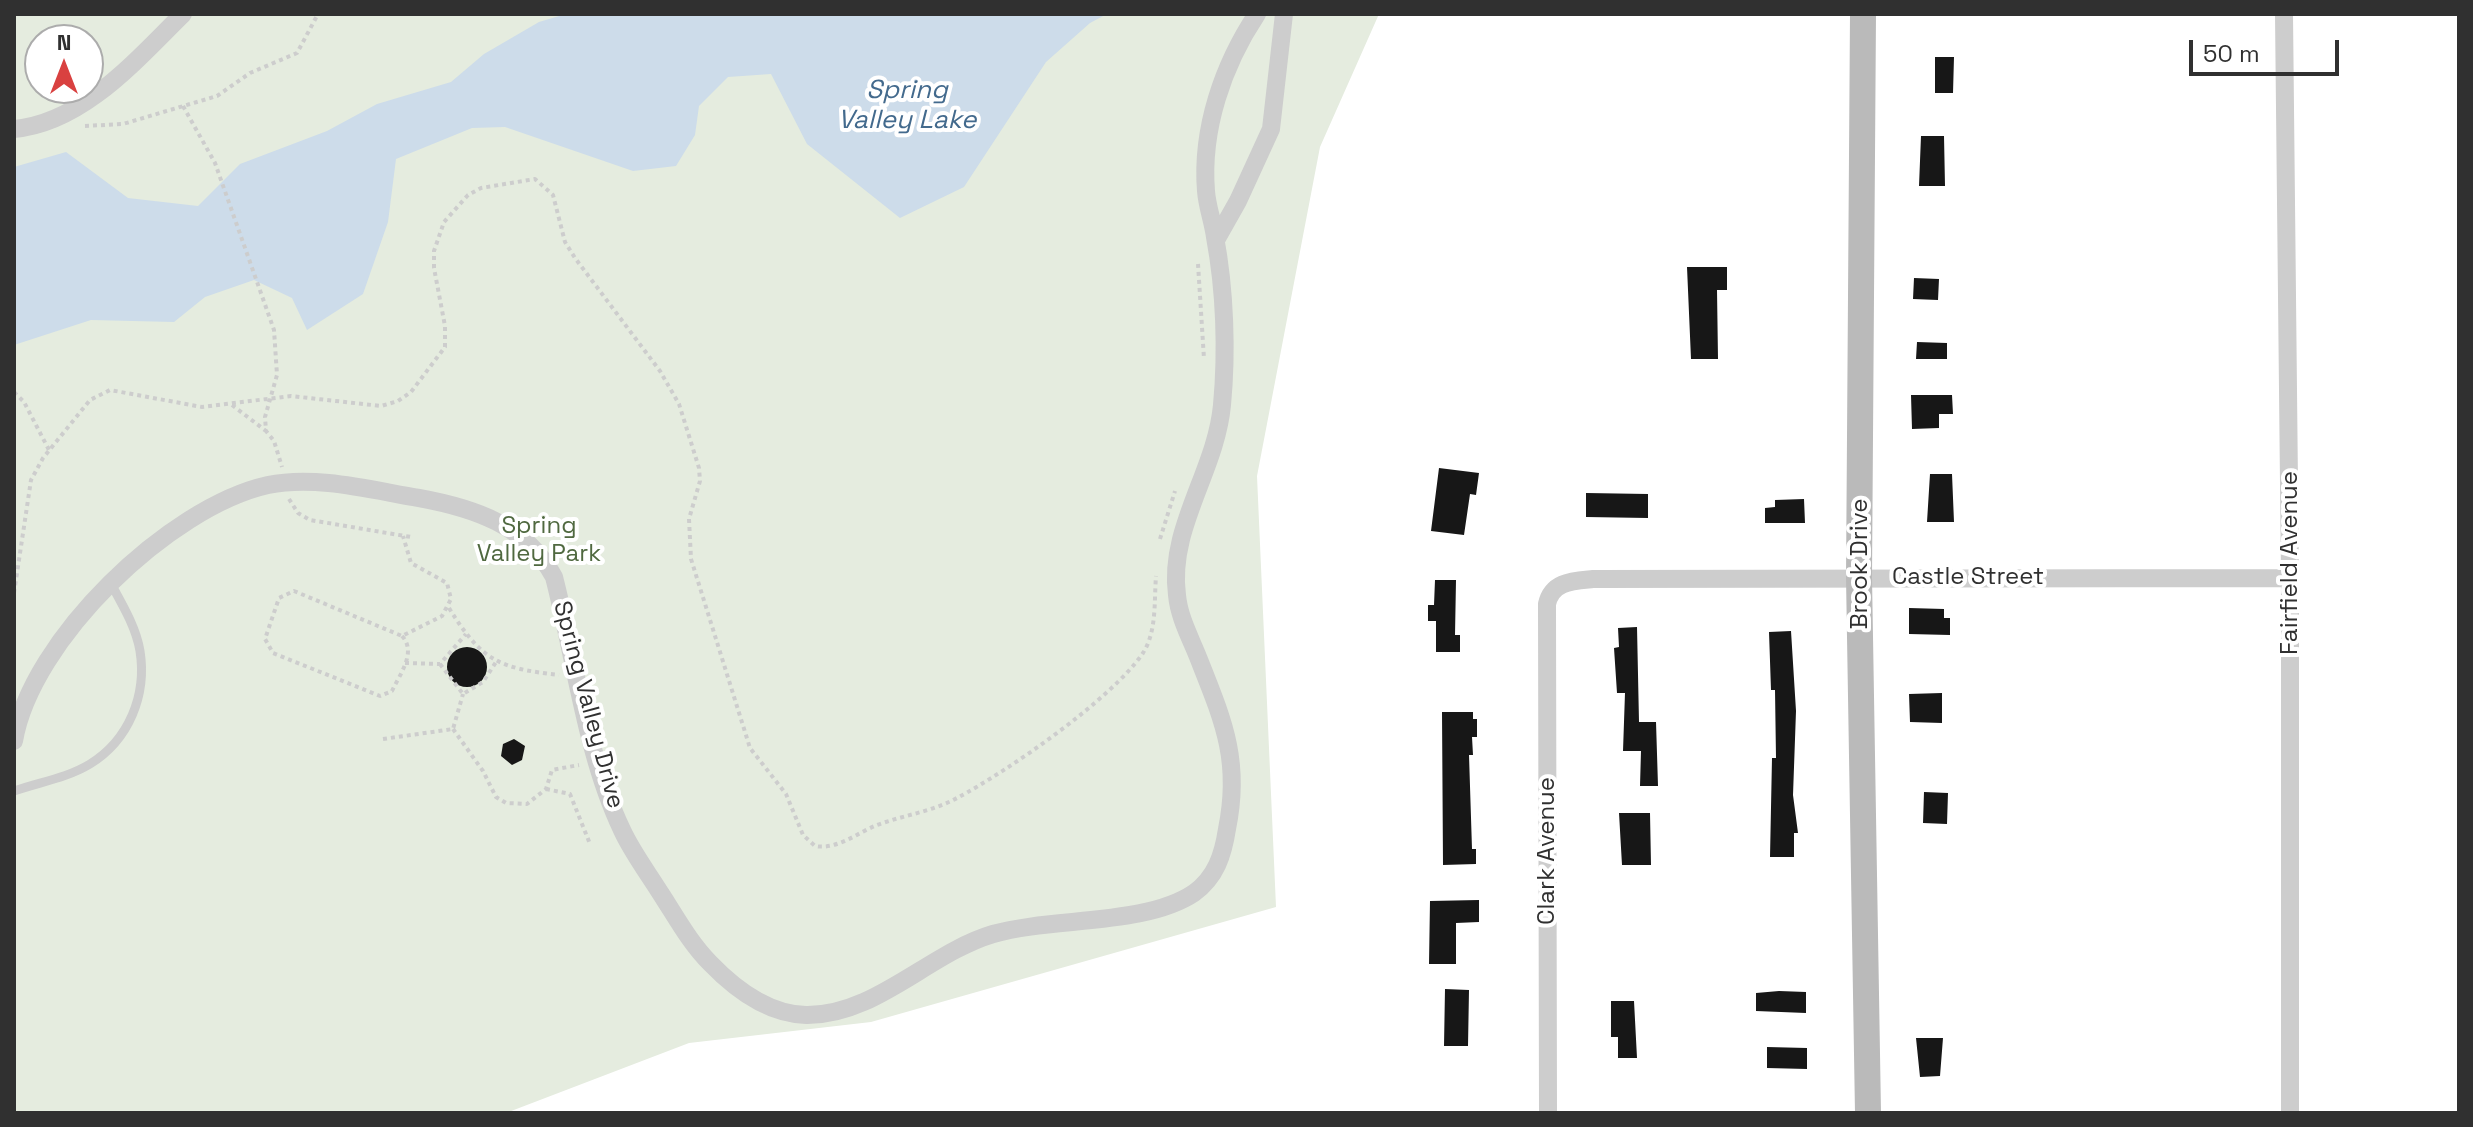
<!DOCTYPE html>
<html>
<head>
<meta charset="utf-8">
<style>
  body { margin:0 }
  #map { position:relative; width:2473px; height:1127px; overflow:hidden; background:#fff; font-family:"Space Grotesk",sans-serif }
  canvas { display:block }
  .frame { position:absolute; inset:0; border:16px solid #303030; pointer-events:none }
  .north { position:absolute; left:24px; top:24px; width:80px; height:80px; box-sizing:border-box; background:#fff; border:2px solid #acacac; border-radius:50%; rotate:0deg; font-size:22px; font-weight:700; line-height:32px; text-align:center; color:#303030 }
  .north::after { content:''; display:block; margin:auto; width:28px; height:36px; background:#d94140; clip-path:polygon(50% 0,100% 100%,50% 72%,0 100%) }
  .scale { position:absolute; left:2189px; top:40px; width:150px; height:36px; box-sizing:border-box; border:4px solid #303030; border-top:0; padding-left:10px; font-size:24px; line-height:28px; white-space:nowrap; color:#303030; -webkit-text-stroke:6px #fff; paint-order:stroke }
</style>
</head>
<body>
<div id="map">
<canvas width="2473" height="1127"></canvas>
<div class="frame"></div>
<div class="north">N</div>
<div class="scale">50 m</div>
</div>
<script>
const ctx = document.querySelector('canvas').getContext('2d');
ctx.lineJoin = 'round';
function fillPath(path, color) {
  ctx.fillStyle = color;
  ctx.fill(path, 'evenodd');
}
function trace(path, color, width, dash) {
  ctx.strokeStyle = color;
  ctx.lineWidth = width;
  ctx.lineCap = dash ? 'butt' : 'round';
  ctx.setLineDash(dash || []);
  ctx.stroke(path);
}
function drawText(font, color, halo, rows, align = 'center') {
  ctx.font = font + ' "Space Grotesk",sans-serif';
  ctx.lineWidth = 8;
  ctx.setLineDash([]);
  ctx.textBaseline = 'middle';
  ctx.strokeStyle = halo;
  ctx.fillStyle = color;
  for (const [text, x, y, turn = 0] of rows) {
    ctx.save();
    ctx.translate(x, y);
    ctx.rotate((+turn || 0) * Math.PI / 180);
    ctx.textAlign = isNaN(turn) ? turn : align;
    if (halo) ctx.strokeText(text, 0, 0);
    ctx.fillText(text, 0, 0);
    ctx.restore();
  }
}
const green = new Path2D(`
  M14,14H1379L1320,147L1257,476L1276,907L871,1022L689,1043L506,1113H14ZM40,40H88V88H40Z`);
const water = new Path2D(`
  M566,14H1107L1090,23L1046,62L964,187L900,218L807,144L771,74L728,77L699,106L695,135L676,166L633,171L505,127L472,128L396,159L388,222L363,294L307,330L292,298L254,280L205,297L174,322L91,320L14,345V167L66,152L128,198L198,206L240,164L327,131L377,104L451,82L484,54L539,22Z`);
const building = new Path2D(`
  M1935,57H1954L1953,93H1935Z
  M1921,136H1944L1945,186H1919Z
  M1687,267H1727V290H1717L1718,359H1691Z
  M1914,278L1939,279L1938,300L1913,299Z
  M1917,342L1947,343V359H1916Z
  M1911,395H1952L1953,414H1939V428L1912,429Z
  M1439,468L1479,473L1476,495L1470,494L1464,535L1431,531Z
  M1930,474H1952L1954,522H1927Z
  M1586,493L1648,494V518L1586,517Z
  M1804,499L1805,523H1765V508L1775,507V500Z
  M1435,580H1456L1455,635H1460V652H1436V621H1428V605H1434Z
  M1909,608L1944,609V618H1950V635L1909,634Z
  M1637,627L1639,722H1656L1658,786H1640L1641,751H1623L1625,693H1617L1614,648L1619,647L1618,628Z
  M1791,631L1796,711L1793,795L1798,833H1794V857H1770L1772,758H1776L1775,690H1771L1769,632Z
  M447 667a20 20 0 1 1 40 0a20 20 0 1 1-40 0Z
  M1942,693V723L1910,722L1909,694Z
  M1442,712H1473V719H1477V737H1472L1473,755H1469L1472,849H1476V864L1443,865Z
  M514,739L525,746L522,760L512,765L501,756L503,744Z
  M1924,792L1948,793L1947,824L1923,823Z
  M1619,813H1650L1651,865H1622Z
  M1479,900V922L1456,923V964H1429L1430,901Z
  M1445,989L1469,990L1468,1046H1444Z
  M1779,991L1806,992V1013L1756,1011V993Z
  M1611,1001H1634L1637,1058H1618V1037H1611Z
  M1916,1038H1943L1940,1076L1920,1077Z
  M1767,1047L1807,1048V1069L1767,1068Z`);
const path = new Path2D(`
  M183,106L215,163L274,330L277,375L265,417L266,431L274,441L282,467
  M85,126L123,124L217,96L250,73L297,53L318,14
  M1198,264L1204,359
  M14,392L24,402L49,450
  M232,405L266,431
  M289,499L298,513L310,520L411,537
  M1160,539L1175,491
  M14,593L31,480L43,458L90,400L110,390L202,407L291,396L381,406L398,401L411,392L445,347V326L434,268V251L444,222L468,195L481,188L535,179L553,195L565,242L575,258L660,371L679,404L699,468L700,481L689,519L691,559L750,748L786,794L803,835L815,846C837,850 857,833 877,825C904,815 931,812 957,798C1008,771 1112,699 1143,653C1157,631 1154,601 1156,576
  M449,608C482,661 498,668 559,675
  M402,636C417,652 400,674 392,691L380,696L273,653L265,639L279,598L294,591L402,636L442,616L451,599L447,583L411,563L403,536
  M405,663L440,664L466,634
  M440,664L463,694L483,682L496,662
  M453,729L483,771L496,797L506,803L527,804L546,789L552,770L579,765
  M383,739L453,729L463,694
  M546,789L570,794L590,844`);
const lane = new Path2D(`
  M14,791C40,782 67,778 90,764C129,740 147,695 140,651C136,627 122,604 110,582`);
const street = new Path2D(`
  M2284,14L2290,578V1113
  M14,129C83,123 137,59 183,14
  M1216,240L1238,201L1271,129L1284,14
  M14,741C31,640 169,507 268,485C316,475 371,490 419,498C474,508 526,525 554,577C575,658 586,755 622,830C632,852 648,873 661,894C676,917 690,943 710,963C735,989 769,1014 806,1015C875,1016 929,953 993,934C1052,917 1145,926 1194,893C1216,877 1223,855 1227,829C1241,760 1223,720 1198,657C1190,637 1179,617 1177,595C1168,528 1216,471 1222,405C1227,352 1225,290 1215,237C1213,222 1207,206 1206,191C1201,129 1223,65 1257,14
  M1548,1113L1547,604C1552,581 1573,581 1593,579L2290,578`);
const secondary = new Path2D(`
  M1863,14L1859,577L1868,1113`);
const parkNames = [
  ["Spring",539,526],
  ["Valley Park",539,554]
];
const streetNames = [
  ["Fairfield Avenue",2290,563,-90],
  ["Brook Drive",1860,564,-90],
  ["Castle Street",1968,577],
  ["Spring Valley Drive",588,705,75],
  ["Clark Avenue",1547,851,-90]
];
const waterNames = [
  ["Spring",907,91],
  ["Valley Lake",907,121]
];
fillPath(green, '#e5ecdf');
fillPath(water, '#cddcea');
fillPath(building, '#171717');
trace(path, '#cdcdcd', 4, [4, 4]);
trace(lane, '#cdcdcd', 9);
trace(street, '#cdcdcd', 18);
trace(secondary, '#bababa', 26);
drawText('24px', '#506940', '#fff', parkNames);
drawText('24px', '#303030', '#fff', streetNames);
drawText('italic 26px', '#436a8d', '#fff', waterNames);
</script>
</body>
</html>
